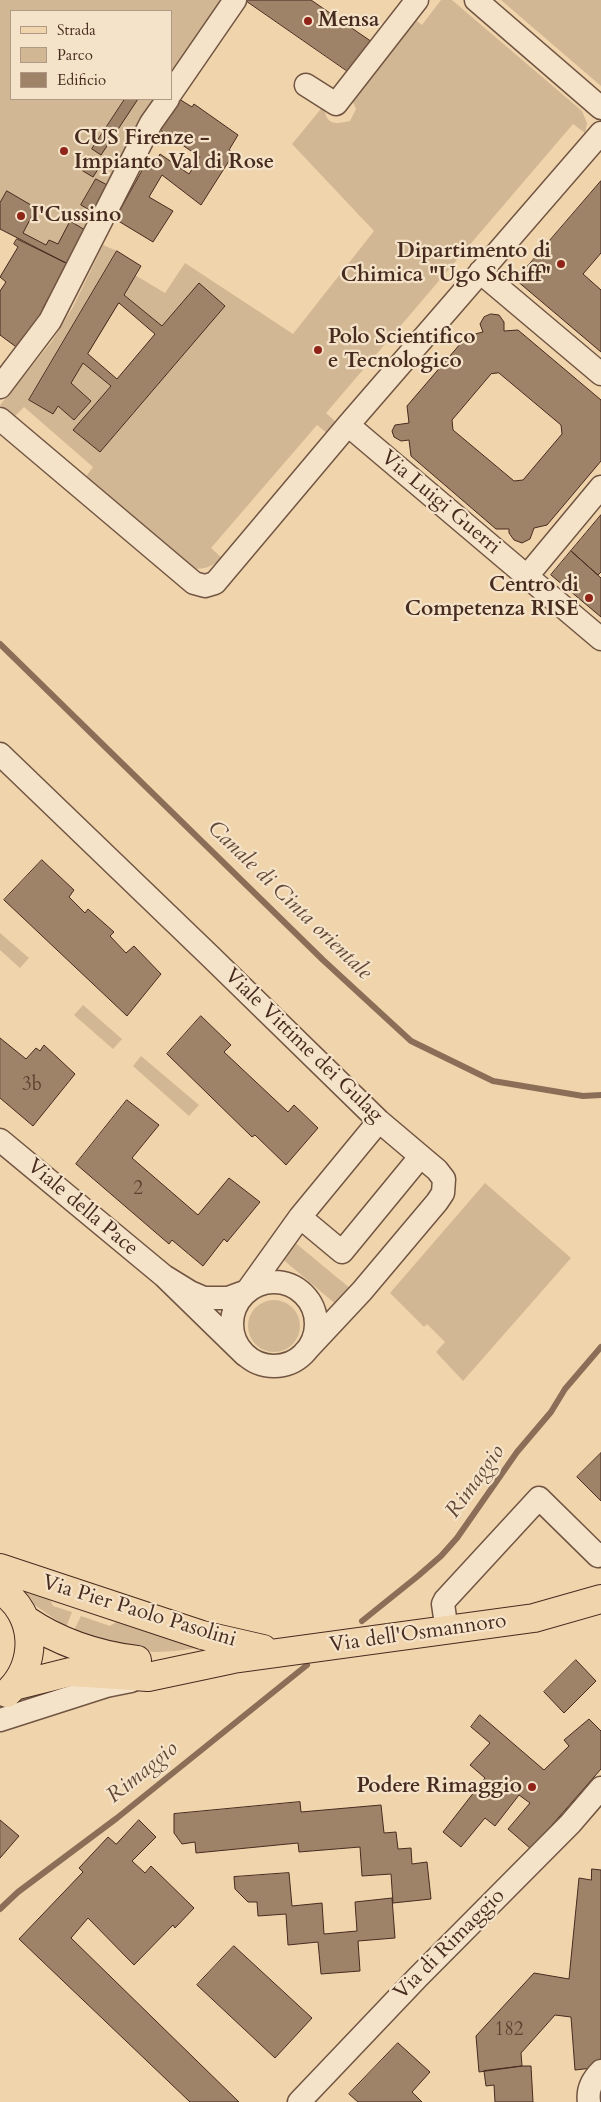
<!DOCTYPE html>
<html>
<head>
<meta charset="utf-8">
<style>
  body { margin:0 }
  #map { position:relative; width:601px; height:2102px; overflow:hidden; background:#efd4ac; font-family:Cardo,serif }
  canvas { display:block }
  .legend { position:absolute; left:10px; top:10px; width:162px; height:90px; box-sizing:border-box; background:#f5e3c9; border:1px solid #af9985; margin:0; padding:6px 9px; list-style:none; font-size:15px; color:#472b1f }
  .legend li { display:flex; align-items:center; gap:10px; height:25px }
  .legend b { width:25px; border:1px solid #af9985 }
</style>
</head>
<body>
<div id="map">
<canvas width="601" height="2102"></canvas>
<ul class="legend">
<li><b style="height:6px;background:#efd4ac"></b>Strada</li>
<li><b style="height:14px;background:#d2b794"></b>Parco</li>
<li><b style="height:14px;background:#9e8368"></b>Edificio</li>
</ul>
</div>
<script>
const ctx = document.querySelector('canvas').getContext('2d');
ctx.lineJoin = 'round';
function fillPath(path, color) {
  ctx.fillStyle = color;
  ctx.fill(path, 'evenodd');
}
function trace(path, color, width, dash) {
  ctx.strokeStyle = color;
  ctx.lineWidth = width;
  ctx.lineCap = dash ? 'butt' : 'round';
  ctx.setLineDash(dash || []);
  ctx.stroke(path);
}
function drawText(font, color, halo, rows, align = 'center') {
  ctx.font = font + ' Cardo,serif';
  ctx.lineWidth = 4.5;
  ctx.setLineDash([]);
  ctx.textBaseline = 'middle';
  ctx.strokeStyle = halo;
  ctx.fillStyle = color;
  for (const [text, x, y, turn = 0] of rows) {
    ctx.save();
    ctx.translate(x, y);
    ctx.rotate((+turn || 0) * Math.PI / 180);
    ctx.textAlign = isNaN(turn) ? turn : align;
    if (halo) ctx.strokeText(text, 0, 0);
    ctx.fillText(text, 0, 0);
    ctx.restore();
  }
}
const green = new Path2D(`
  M0,0H224L171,79V11H11V99H158L68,264L0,229Z
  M441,0H452L582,111L587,123L585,133L573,124L326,413L337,423L328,434L317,425L211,548L222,558C210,568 204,570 189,568L84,479L93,467L24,407L13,418L0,405L52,341L73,307L103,245L117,251L29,400L52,414L58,406L74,420L91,401L71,383L83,363L111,386L73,430L100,452L225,306L199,283L162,326L124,295L135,275L165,293L185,263L293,334L374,231L292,144L325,104C324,124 333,125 350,121L356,109L350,96L412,17L422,25Z
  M501,0H601V86Z
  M0,933L29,958L20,968L0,950Z
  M83,1005L122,1039L113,1049L74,1015Z
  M141,1056L199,1105L189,1116L133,1066Z
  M485,1183L571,1258L463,1381L436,1352L445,1342L427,1324L424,1327L390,1293Z
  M293,1241L351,1289L338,1306L280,1257Z
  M248 1326a26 26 0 1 1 52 0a26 26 0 1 1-52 0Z
  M6,1581L46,1590L53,1606L72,1612L67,1625L65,1626L36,1606Z
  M81,1616L110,1626L126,1616L209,1646C191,1649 172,1652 154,1652C130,1652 96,1640 74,1630Z`);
const stream = new Path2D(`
  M0,644L323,960L411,1041L493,1081L583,1096L601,1095
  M362,1621L418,1576L441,1556L457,1538L517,1452L551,1412L565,1389L601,1347
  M0,1909L18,1892L117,1818L307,1665`);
const building = new Path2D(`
  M245,0H311L372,42L349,72Z
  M125,99H138L101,155L92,149Z
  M179,99L192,107L194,104L238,135L229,150L234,153L201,205L162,175L149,197L173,211L153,242L115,219L145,165L152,169L160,154L189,174L200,157L160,130Z
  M92,157L102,163L93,177L83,171Z
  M96,179L109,186L94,213L81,205Z
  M601,181V253L583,274L601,290V352L516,280Z
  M7,191L36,208L23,233L46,245L49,240L58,244L70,221L85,230L68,264L0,229V203Z
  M17,239L68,264L43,308L46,311L19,349L0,335V291L6,282L0,277L18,247L14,244Z
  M117,251L141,266L124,295L162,326L199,283L225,306L100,452L73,430L111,386L83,363L71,383L91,401L74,420L58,406L53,414L29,400ZM119,303L155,334L117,379L88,354Z
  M491,314L499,315L504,322V331L518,330L601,400V461L547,525L534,528L530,539L522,543L514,540L509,533V529H496L411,456L409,440L401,441L394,437L392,431L395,425L409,423L407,406L467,336L483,332L480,324L484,317ZM499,373L561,425L562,434L523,480L514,481L453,430L452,420L491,374Z
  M601,515V572L598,575L571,551Z
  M571,551L601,578V617L551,575Z
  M42,860L74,890L69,897L85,913L88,909L114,932L110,936L126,953L134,946L161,974L127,1016L4,900Z
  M201,1016L231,1045L224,1052L288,1112L294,1105L318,1128L286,1165L255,1135L252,1137L167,1054Z
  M0,1038L26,1059L36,1048L40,1051L44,1045L75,1074L33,1126L0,1098Z
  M127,1100L159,1125L132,1158L198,1215L229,1178L260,1202L227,1242L224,1239L203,1266L172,1240L169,1244L76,1164Z
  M601,1453V1501L577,1477Z
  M576,1660L596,1681L564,1713L544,1692Z
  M480,1715L544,1770L569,1746L564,1740L589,1719L601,1731V1769L531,1849L508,1829L530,1803L519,1795L495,1826L485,1818L461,1847L443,1832L485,1778L470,1765L490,1743L471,1727Z
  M300,1802L301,1812L381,1805L384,1833L396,1832L398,1849L411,1848L412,1864L427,1862L431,1899L393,1903L391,1874L362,1876L360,1847L299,1852L298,1843L196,1853L195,1842L182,1844L174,1833V1814Z
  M0,1820L19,1836L0,1858Z
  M139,1820L156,1837L132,1861L145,1873L151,1866L194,1908L175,1928L173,1925L134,1965L88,1918L71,1938L239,2102H190L19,1939L83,1872L79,1868L108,1837L116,1844Z
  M592,1869L601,1870V2067L575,2070L571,2017L555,2015L521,2053L522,2066L479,2072L476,2036L534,1973L569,1979L579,1878L591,1880Z
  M289,1873L292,1906L322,1903L324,1934L357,1931L355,1902L392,1898L395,1938L358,1941L360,1971L321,1974L318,1942L288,1945L286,1914L258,1916L257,1902H248L235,1889L234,1877Z
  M234,1946L312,2018L275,2058L197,1985Z
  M398,2043L430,2072L412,2092L422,2102H358L349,2094Z
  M522,2066H531L533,2102H495L494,2085L486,2086L484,2071Z`);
const minor = new Path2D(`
  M476,0L601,108
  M306,85L336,104L417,0
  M171,93L235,0
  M480,272L601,374
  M0,387L50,321L151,123L168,99
  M0,419L194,583L205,586L215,583L348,425L601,133
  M348,425L601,639
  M527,576L601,487
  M0,754L210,956L379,1121L437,1170L444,1179L443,1193L437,1202L362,1291L304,1353
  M379,1121L300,1217L342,1252L420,1157
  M0,1140L164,1276
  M232 1324a42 42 0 1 1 84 0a42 42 0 1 1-84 0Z
  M245,1355L164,1276L190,1292L204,1298H228L247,1291L300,1217
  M447,1631L443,1604L445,1600L539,1498L598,1556L601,1554
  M0,1720L106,1686L131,1681
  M299,2102L418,1977L570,1824L601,1788
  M589,2102C587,2089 592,2080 601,2071`);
const major = new Path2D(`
  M0,1568L202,1635L263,1649
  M0,1590C37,1613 39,1665 7,1693
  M26,1620C60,1643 96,1655 137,1660
  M14,1686L70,1672L148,1677L233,1659L534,1618L601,1599`);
const markers = [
  [308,21,5,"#8f2418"],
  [64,151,5,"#8f2418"],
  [21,216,5,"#8f2418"],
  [561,264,5,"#8f2418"],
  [318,350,5,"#8f2418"],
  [589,598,5,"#8f2418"],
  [532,1787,5,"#8f2418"]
];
const numberNames = [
  ["3b",32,1086],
  ["2",138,1190],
  ["182",509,2031]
];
const poiNames = [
  ["Mensa",318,21],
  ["CUS Firenze -",74,139],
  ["Impianto Val di Rose",74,163],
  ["I'Cussino",31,216],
  ["Dipartimento di",551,252,"right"],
  ["Chimica \"Ugo Schiff\"",551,276,"right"],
  ["Polo Scientifico",328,338],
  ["e Tecnologico",328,362],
  ["Centro di",579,586,"right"],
  ["Competenza RISE",579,610,"right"],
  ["Podere Rimaggio",522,1787,"right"]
];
const streetNames = [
  ["Via Luigi Guerri",440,503,40],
  ["Viale Vittime dei Gulag",303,1046,44],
  ["Viale della Pace",82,1208,40],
  ["Via Pier Paolo Pasolini",139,1612,17],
  ["Via dell'Osmannoro",418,1634,-8],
  ["Via di Rimaggio",450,1945,-45]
];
const waterNames = [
  ["Canale di Cinta orientale",289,901,44],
  ["Rimaggio",476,1482,-54],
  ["Rimaggio",143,1773,-39]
];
fillPath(green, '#d2b794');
trace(stream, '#8a6e57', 6);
fillPath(building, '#9e8368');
trace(building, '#472b1f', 1);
trace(minor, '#715542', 25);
trace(major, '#472b1f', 30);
trace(minor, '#f5e3c9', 22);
trace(major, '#efd4ac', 28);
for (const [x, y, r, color] of markers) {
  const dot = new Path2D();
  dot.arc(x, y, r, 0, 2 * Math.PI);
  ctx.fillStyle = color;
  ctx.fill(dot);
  trace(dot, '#f5e3c9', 2);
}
drawText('19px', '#5d4131', null, numberNames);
drawText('bold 21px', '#472b1f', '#f5e3c9', poiNames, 'left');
drawText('21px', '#472b1f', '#f5e3c9', streetNames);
drawText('italic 22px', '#634736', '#f5e3c9', waterNames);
</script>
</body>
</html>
